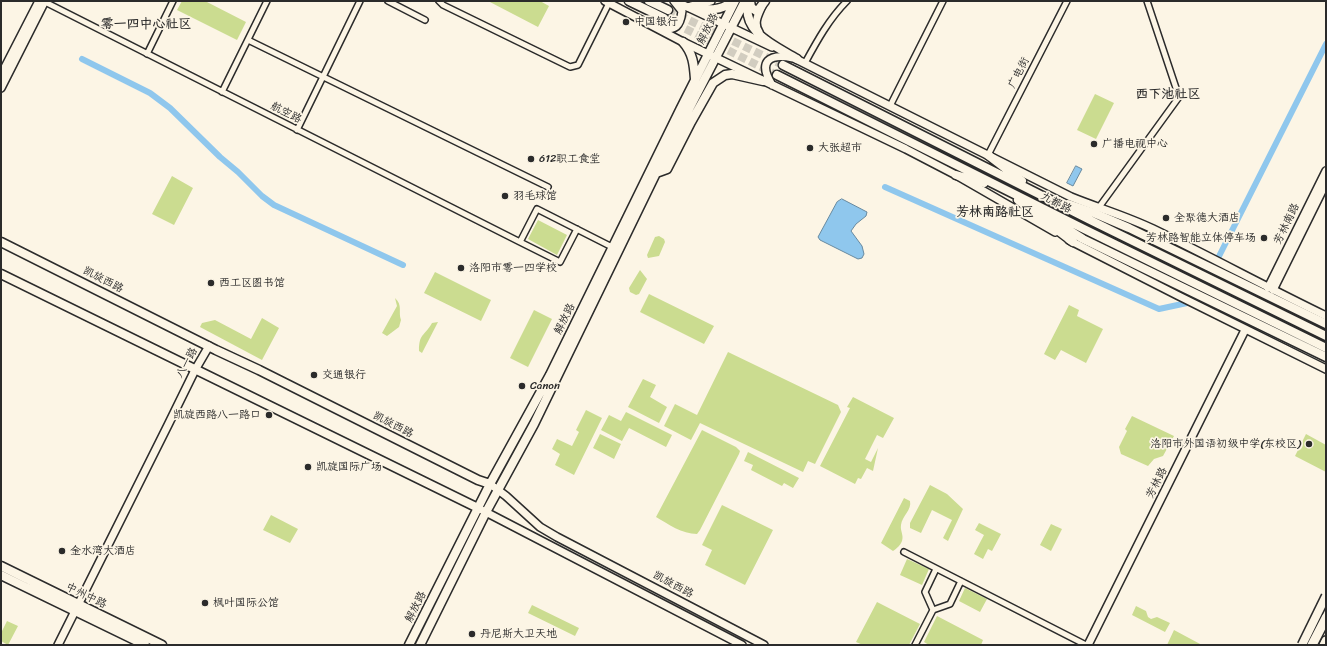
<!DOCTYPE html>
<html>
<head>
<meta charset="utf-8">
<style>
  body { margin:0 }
  #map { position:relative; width:1327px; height:646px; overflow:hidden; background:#fcf5e5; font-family:Sriracha,sans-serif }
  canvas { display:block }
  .frame { position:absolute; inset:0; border:2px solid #2b2b2b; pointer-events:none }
</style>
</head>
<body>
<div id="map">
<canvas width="1327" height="646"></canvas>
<div class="frame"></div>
</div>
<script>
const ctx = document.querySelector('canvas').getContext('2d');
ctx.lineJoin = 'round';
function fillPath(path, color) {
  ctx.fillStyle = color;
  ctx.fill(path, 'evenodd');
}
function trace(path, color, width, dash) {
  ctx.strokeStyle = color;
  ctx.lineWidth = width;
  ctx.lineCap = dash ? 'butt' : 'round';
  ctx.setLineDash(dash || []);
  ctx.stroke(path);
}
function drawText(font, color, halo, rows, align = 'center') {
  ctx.font = font + ' Sriracha,"LXGW WenKai TC",sans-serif';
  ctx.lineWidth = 3.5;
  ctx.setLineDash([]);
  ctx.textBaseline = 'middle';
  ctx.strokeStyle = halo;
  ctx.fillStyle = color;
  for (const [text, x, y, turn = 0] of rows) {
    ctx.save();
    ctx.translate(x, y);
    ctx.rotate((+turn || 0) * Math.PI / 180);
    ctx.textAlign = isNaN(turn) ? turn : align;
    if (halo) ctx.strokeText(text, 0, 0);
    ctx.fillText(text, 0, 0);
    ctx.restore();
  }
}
const green = new Path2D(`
  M182,1H205L246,22L237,40L177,10Z
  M488,1H540L549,6L538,27Z
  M1095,94L1114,103L1096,139L1077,130Z
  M172,176L193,188L174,225L152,214Z
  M538,220L567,235L557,255L528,239Z
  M659,236L664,239L665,242L659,256L648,258L647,255L655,237Z
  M640,270L647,279L639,294L636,295L630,292L629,288Z
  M435,272L491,300L481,321L424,293Z
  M649,294L714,326L704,344L640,312Z
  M395,298C403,305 398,312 401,320L399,327L387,336L382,333L397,306Z
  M1069,305L1079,310L1077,316L1103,329L1086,363L1061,350L1055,360L1044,354Z
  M534,310L552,319L528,367L510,358Z
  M262,318L279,328L262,360L200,327L202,323L215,320L251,339Z
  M438,322L422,353L419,351C419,333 424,337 432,323Z
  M728,352L838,405L841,412L815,464L808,461L803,472L700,423L691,440L664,426L675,404L697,415Z
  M643,379L656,385L650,397L667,407L659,423L628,407Z
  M853,397L894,418L883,438L877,435L865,459L871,462L878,448L873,471L867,468L861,479L858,478L855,484L820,466L850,408L847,407Z
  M586,410L602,418L574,475L555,465L560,454L552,449L557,439L572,446L579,432L576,430Z
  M626,412L672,435L666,447L629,428L622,441L601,430L609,415L621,421Z
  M1132,416L1174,436L1163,456L1154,459L1148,466L1121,454L1119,447L1127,431L1125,429Z
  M702,430L736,447L740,451L739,454L700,530L697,534C682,534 668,524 656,517Z
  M600,434L621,444L614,459L593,448Z
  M1306,434L1326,445V472L1295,456Z
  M748,452L799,478L793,488L784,483L782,486L751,470L753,465L744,461Z
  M930,485L947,494L963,509L948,541L943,538L952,520L932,510L921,533L910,528V523Z
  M904,498L910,501C912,510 902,516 901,525C900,531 904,535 902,541C900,546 897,548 893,551L881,543Z
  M722,505L773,530L745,585L705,565L712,550L702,545Z
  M271,515L298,529L290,543L263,530Z
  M979,523L1001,534L992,551L988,549L983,559L974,554L984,535L975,530Z
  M1051,524L1062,529L1051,551L1040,545Z
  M907,559L929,569L922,585L900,575Z
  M965,588L987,599L980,612L959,601Z
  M877,602L920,624L909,645H863L856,642Z
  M532,605L579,628L575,636L528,613Z
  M1136,606L1146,611L1148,617L1151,619L1157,617L1170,623L1165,632L1132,615Z
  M937,616L983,640L981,645H929L924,642Z
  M7,621L18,626L8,645L1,641V633Z
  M1174,630L1202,645H1167Z`);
const water = new Path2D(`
  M1076,166L1082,169L1073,186L1067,183Z
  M842,199L867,212L866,216L856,224L851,231L862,246L864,254L862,258L858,259L820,240L818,237L837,202Z`);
const canal = new Path2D(`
  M82,59L150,93L170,108L220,157L238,172L262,196L274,205L403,265
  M885,187L1159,309L1187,303L1202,290L1326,44`);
const primaryTunnel = new Path2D(`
  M668,10L783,65
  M664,18L777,75`);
const street = new Path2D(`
  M43,1L520,242
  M388,1L425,20
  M439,1L443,5L570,67L578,65L609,3
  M248,40L548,187
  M147,54L173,1
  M805,63C817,41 829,19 847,1
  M222,92L267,1
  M890,106L943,1
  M297,130L360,1
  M988,155L1067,1
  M1097,210L1179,97L1147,1
  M577,229L560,262L520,242L537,209L612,247
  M904,552L1086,645
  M933,610L925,592L936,569
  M915,645L933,610L950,604L961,581`);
const secondary = new Path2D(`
  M605,1L683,42L906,149L956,175L1055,232
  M675,1L772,47
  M691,6L711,1
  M660,29C676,30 680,27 682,11L674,1
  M759,32C753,23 758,15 762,6
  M792,57L1071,197C1098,208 1126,216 1153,229C1211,257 1268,288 1326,316
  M1,75L39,1
  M772,85C758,62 768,53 793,58
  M1,88L45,1
  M1069,240L1177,295L1326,369
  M1268,288L1326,171
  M1273,290L1326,183
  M490,484L506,496L540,527L557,537L764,645
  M478,508L742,645
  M58,645L168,425L195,370L209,346
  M1088,645L1245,330`);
const primary = new Path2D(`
  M629,1L664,18
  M649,1L668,10
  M748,1C742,33 774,45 797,59
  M750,1L751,7L756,11L759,9L765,1
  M689,7C703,9 721,13 732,1
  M683,42C693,53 694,65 695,79
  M783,65L1090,220L1326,336
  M777,75L1082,228L1326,348
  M988,155L1022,181
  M656,173L667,169L691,122L713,83L725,75L732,74L763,81
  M956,175L984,183
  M1018,200L1073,242
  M1068,204L1094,213L1129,228L1326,324
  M1040,212L1083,239L1326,357
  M1,242L216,350L259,370L478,480L490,484
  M1,274L478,508
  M1,566L162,645
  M1,575L145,645
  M1307,644L1326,606
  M409,645L490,484L550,375L680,110L735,1
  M420,645L486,512L534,424L656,173L745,1`);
const highway = new Path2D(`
  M1324,645L1326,641`);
const primaryBridge = new Path2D(`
  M1302,645L1326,596`);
const highwayBridge = new Path2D(`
  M1312,645L1326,618`);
const markers = [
  [626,22,4,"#2b2b2b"],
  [1094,144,4,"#2b2b2b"],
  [810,148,4,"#2b2b2b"],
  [531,159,4,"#2b2b2b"],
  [505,196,4,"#2b2b2b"],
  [1166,218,4,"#2b2b2b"],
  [1264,238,4,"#2b2b2b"],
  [461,268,4,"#2b2b2b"],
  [211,283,4,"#2b2b2b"],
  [314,375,4,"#2b2b2b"],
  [522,386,4,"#2b2b2b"],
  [269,415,4,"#2b2b2b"],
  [1309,444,4,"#2b2b2b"],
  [308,467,4,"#2b2b2b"],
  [62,551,4,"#2b2b2b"],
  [205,603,4,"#2b2b2b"],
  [472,634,4,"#2b2b2b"]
];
const poiNames = [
  ["中国银行",634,22],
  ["广播电视中心",1102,144],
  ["大张超市",818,148],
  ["612职工食堂",539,159],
  ["羽毛球馆",513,196],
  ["全聚德大酒店",1174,218],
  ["芳林路智能立体停车场",1256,238,"right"],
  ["洛阳市零一四学校",469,268],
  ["西工区图书馆",219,283],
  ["交通银行",322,375],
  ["Canon",530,386],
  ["凯旋西路八一路口",261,415,"right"],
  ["洛阳市外国语初级中学(东校区)",1301,444,"right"],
  ["凯旋国际广场",316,467],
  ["金水湾大酒店",70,551],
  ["枫叶国际公馆",213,603],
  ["丹尼斯大卫天地",480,634]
];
const streetNames = [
  ["解放路",708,29,-63],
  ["广电街",1019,73,-63],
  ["航空路",286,113,27],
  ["九都路",1056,203,27],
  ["芳林南路",1287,224,-64],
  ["凯旋西路",103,280,27],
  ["解放路",565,319,-64],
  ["八一路",187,363,-61],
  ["凯旋西路",393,425,27],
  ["芳林路",1157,483,-63],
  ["凯旋西路",673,585,28],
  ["中州中路",86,596,26],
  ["解放路",416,607,-63]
];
const quarterNames = [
  ["零一四中心社区",146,25],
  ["西下池社区",1168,95],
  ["芳林南路社区",995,213]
];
fillPath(green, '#cbdc90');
fillPath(water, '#8fc7ed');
trace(water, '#67899f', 1);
trace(canal, '#8fc7ed', 6);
trace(primaryTunnel, '#d2cdc0', 8, [8, 4]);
trace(street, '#2b2b2b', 8);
trace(secondary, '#2b2b2b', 10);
trace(primary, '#2b2b2b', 11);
trace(highway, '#2b2b2b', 12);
trace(street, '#fcf5e5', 5);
trace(secondary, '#fcf5e5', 7);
trace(primary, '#fcf5e5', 8);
trace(highway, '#fcf5e5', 9);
trace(primaryBridge, '#2b2b2b', 11, []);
trace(highwayBridge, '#2b2b2b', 12, []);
trace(primaryBridge, '#fcf5e5', 8);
trace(highwayBridge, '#fcf5e5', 9);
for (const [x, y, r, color] of markers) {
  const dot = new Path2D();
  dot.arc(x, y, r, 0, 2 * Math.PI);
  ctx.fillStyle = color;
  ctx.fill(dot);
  trace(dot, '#fcf5e5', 1.5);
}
drawText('11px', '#2b2b2b', '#fcf5e5', poiNames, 'left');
drawText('11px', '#2b2b2b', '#fcf5e5', streetNames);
drawText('bold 13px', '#2b2b2b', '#fcf5e5', quarterNames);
</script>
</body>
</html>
